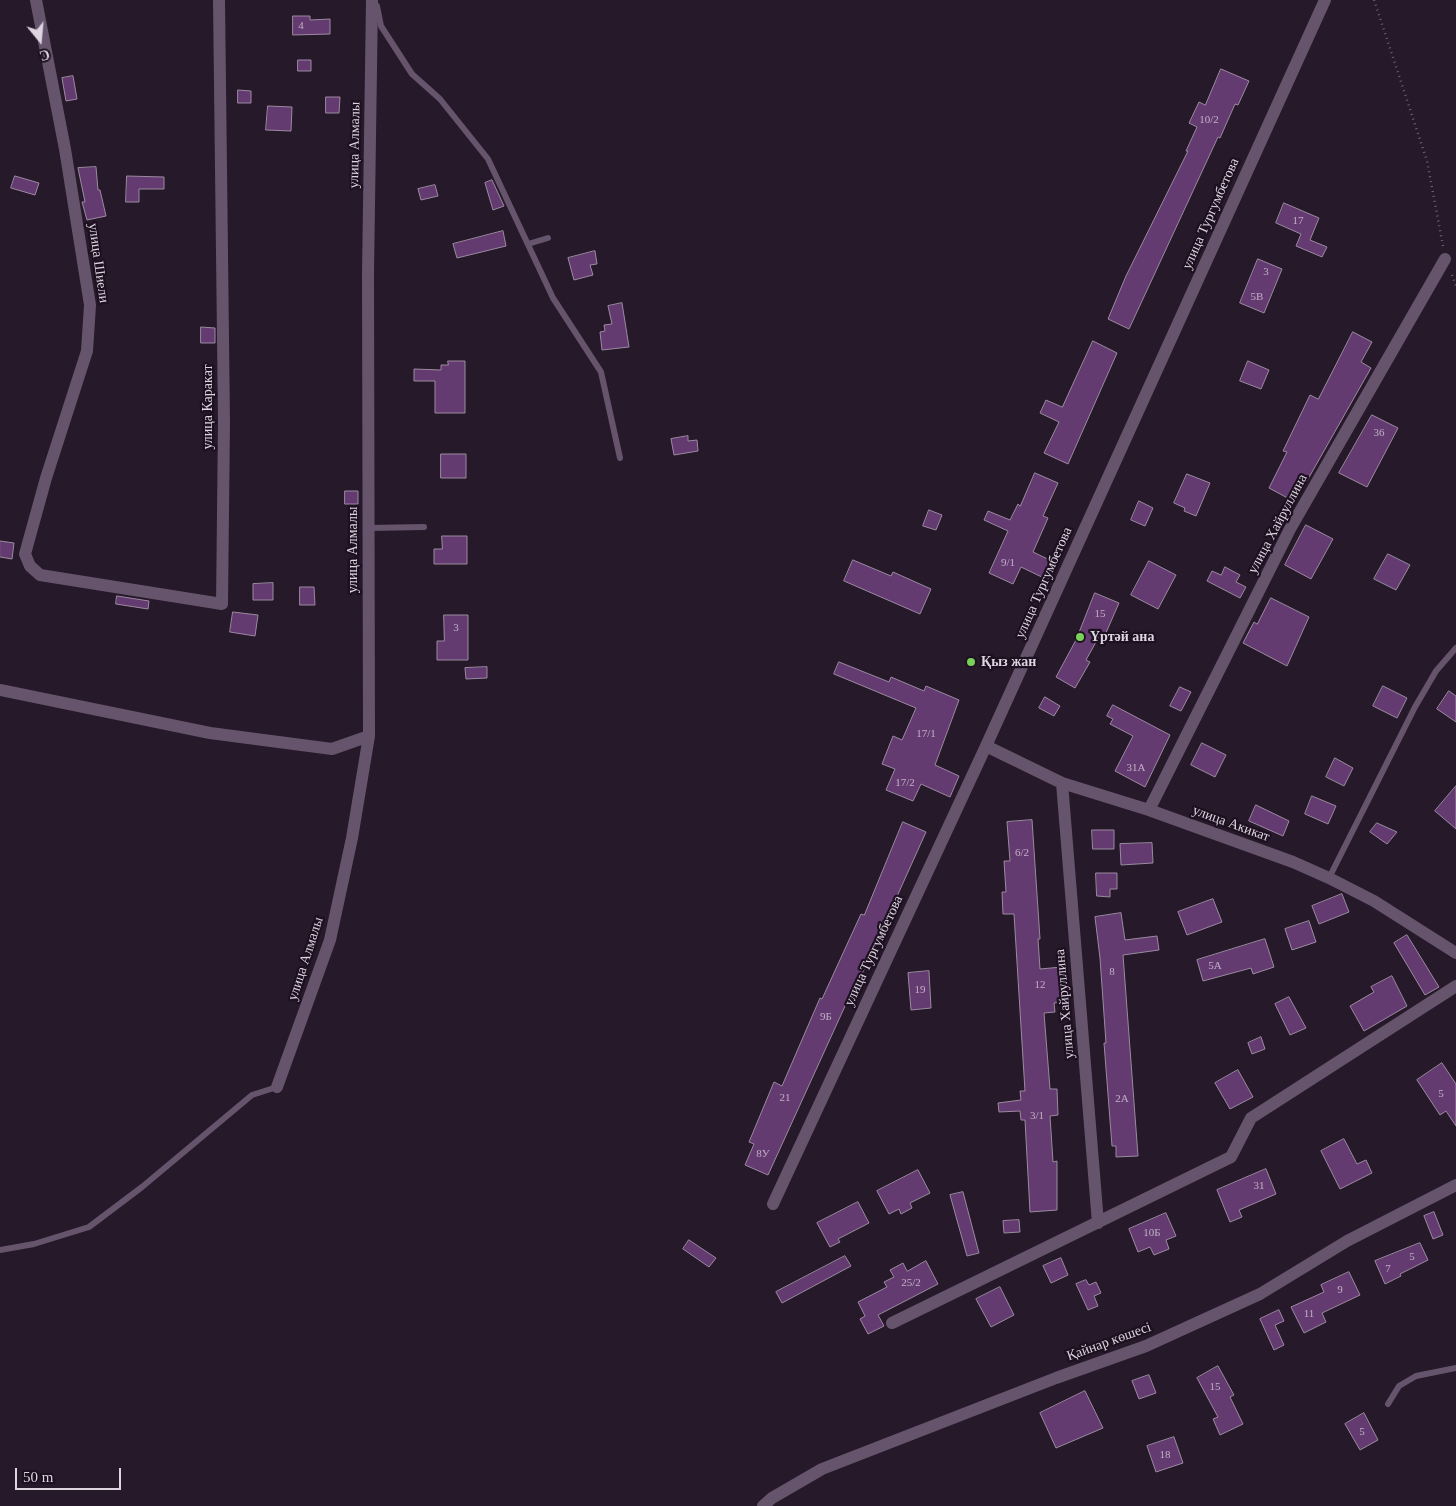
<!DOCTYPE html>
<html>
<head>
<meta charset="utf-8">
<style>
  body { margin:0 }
  #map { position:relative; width:1456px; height:1506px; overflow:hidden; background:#26192a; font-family:"Times New Roman",serif }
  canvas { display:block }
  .north { position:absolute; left:15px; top:15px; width:50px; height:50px; -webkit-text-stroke:4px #1d1020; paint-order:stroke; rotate:163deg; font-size:14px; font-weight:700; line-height:20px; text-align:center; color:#ded5e1 }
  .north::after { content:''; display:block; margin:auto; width:18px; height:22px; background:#ded5e1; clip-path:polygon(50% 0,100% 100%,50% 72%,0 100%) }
  .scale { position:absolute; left:15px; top:1468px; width:106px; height:22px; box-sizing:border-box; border:2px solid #ded5e1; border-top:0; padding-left:6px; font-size:15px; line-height:18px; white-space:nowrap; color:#ded5e1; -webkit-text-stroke:4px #1d1020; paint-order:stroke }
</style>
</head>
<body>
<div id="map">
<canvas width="1456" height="1506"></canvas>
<div class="north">С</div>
<div class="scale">50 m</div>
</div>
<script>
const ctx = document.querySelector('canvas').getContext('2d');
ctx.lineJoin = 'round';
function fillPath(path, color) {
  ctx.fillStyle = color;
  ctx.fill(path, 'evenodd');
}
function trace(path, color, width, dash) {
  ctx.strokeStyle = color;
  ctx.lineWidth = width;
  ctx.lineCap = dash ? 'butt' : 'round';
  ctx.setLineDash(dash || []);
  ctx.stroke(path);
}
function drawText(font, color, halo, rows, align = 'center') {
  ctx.font = font + ' "Times New Roman",serif';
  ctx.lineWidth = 4.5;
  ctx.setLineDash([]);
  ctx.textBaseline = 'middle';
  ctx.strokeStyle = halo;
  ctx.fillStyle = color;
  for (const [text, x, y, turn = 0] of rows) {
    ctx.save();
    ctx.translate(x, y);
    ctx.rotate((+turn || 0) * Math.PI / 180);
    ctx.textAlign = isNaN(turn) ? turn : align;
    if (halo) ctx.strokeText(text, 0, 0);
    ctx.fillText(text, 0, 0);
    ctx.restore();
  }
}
const building = new Path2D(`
  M293,16H310V20L330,19V34L293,35Z
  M298,60H311V71H298Z
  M1221,69L1249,81L1238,105L1235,104L1220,138L1218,137L1129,329L1108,319L1126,276L1188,151H1186L1197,127L1189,123L1199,102L1205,105Z
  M73,76L77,99L66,101L62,78Z
  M238,90L251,91V103H238Z
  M326,97H340L339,113H326Z
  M268,106L292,107L291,131L266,130Z
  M96,167L98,190H100L106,216L87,220L82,202H85L78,168Z
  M15,176L39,183L35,195L11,188Z
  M127,176L164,177V189H139V202H126Z
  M492,180L504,206L493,210L485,183Z
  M435,185L438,196L421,200L418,189Z
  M1284,203L1319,218L1310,240L1327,247L1322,257L1296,246L1301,234L1276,223Z
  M503,231L506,246L457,258L453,244Z
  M595,251L597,264L590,265L593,275L574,280L568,258Z
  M1258,259L1282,269L1264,313L1240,303Z
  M622,303L629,347L602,350L600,332L605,331L604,325L612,324L608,306Z
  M201,327L215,328V343H201Z
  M1353,332L1372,342L1361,362L1371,368L1295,502L1269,488L1287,452L1283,451L1310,395L1318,399Z
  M1093,341L1117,353L1068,464L1044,453L1059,422L1040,413L1046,400L1062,407Z
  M448,361H465V413H435V381H414V369L441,370V365H448Z
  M1248,361L1269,370L1261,389L1240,381Z
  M1372,415L1398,428L1367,487L1339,473Z
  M688,436V441L697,440L698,451L674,455L671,439Z
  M441,454H466V478H441Z
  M1035,473L1058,483L1043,516L1048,518L1033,552L1056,563L1048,580L1021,567L1013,584L989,573L1008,531L984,520L988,511L1010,520L1018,504L1020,506Z
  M1187,474L1210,483L1196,516L1184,511L1185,508L1174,503Z
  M345,491H358V504H345Z
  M1139,501L1153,508L1145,526L1131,520Z
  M929,510L942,515L936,530L923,526Z
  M1306,525L1333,539L1311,579L1285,565Z
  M442,536H467V564H434V549H442Z
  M0,541L14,543L12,559L0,557Z
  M1388,554L1410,565L1396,590L1374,579Z
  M853,560L891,576L893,572L931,589L920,614L844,581Z
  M1149,561L1176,575L1158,609L1131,595Z
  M1225,567L1240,575L1236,582L1246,587L1240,598L1207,581L1212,571L1221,575Z
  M273,583V600H253V584Z
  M300,587H314L315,605H300Z
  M1095,593L1119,603L1105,635L1101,633L1086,660L1090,662L1075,688L1056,677L1076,640Z
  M117,596L149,601L148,609L116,604Z
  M1271,598L1309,617L1287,666L1243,643L1254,622L1257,624Z
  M233,612L258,615L255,636L230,632Z
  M444,615H468V660H437V641H444Z
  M839,662L889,682L891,677L924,691L926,686L959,700L935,765L959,776L950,797L921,784L913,801L886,790L895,769L882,764L893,736L902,740L916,708L834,674Z
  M487,667V678L466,679L465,668Z
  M1383,686L1407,698L1397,718L1373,706Z
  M1180,687L1191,692L1181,711L1170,706Z
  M1449,691L1456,696V722L1437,709Z
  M1045,697L1060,706L1054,716L1039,708Z
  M1113,705L1170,735L1145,787L1115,771L1133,736L1110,724L1113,719L1107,716Z
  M1202,743L1226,755L1215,777L1191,765Z
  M1335,758L1353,768L1344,786L1326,777Z
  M1456,786V829L1435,811Z
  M1312,796L1336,806L1328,824L1305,814Z
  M1256,805L1289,821L1283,836L1249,821Z
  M1032,820L1040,939H1038L1040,969L1062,967L1065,1002L1054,1003L1055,1012L1044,1013L1050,1089H1057L1058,1115L1050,1116L1053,1162L1057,1161V1210L1030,1212L1025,1120H1021L1020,1111L999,1112L998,1103L1021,1100L1020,1091H1025L1014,914H1003L1002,892H1006L1004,861H1010L1007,822Z
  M903,822L926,832L853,994L851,993L768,1175L745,1165L754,1144L749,1142L774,1082L782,1086L820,998L822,999L861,914L864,915Z
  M1377,823L1397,832L1387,844L1370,832Z
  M1092,830H1114V849H1093Z
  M1152,843L1153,863L1121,865L1120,844Z
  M1096,873H1117V889H1110V897L1097,896Z
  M1342,894L1349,912L1319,924L1312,906Z
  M1213,899L1222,922L1187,935L1178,912Z
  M1121,913L1125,940L1157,936L1159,950L1123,955L1138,1156L1116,1157V1146H1112L1104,1043H1106L1100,958L1095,917Z
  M1309,921L1316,942L1292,950L1285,929Z
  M1407,935L1439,987L1425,995L1394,943Z
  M1265,939L1274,967L1253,974L1251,968L1203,981L1197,960Z
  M929,971L931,1008L911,1010L908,973Z
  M1392,976L1407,1006L1364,1031L1350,1006L1374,992L1371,987Z
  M1289,997L1306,1028L1290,1035L1275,1004Z
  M1261,1037L1265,1049L1252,1054L1248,1043Z
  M1442,1063L1456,1084V1126L1446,1111L1440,1115L1417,1080Z
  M1238,1070L1253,1097L1230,1109L1215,1083Z
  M1344,1139L1357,1164L1366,1160L1372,1173L1340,1189L1321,1151Z
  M1266,1169L1276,1194L1239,1210L1242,1217L1230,1222L1217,1190Z
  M918,1170L930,1193L910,1203L912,1208L901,1214L899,1209L889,1214L877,1191Z
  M963,1192L979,1253L967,1256L950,1195Z
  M858,1202L869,1223L838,1239L840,1242L830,1247L817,1223Z
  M1434,1212L1443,1235L1433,1239L1424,1216Z
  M1166,1213L1176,1236L1166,1240L1169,1249L1154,1255L1150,1247L1138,1252L1129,1229Z
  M1019,1220L1020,1232L1004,1233L1003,1221Z
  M689,1240L716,1258L709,1267L683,1249Z
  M1420,1243L1428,1260L1400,1274L1401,1276L1385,1284L1375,1261Z
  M845,1256L851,1266L782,1303L776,1292Z
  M1061,1258L1068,1275L1051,1283L1043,1266Z
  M926,1261L938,1284L878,1315L884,1326L868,1334L860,1319L865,1316L858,1302L887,1287L884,1282L894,1277L890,1270L903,1263L907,1271Z
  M1349,1272L1360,1295L1322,1313L1326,1322L1304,1333L1291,1307L1324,1292L1321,1285Z
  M1086,1280L1089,1285L1096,1282L1101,1293L1094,1296L1098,1306L1088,1310L1076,1284Z
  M1000,1287L1014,1315L991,1327L976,1299Z
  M1279,1310L1284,1321L1275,1325L1284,1345L1274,1350L1260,1319Z
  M1218,1366L1234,1395L1230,1397L1243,1424L1220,1435L1213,1419L1218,1417L1197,1378Z
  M1149,1375L1156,1393L1139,1399L1132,1381Z
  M1085,1391L1103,1428L1056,1448L1040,1413Z
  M1364,1413L1378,1440L1360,1450L1345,1424Z
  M1174,1437L1183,1463L1156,1472L1147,1446Z`);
const path = new Path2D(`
  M1374,0L1427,161L1443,246
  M1452,275L1456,286`);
const service = new Path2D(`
  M377,6L381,26L412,74L440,99L488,159L553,298L601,372L620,458
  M528,244L548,238
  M368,528L424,527
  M1329,878L1415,707L1436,671L1456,648
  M0,1250L34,1244L89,1227L142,1187L252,1095L277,1087
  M1388,1404L1399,1386L1416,1376L1456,1368`);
const minor = new Path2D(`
  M36,0L65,149L90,305L87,351L46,478L25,554L30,566L40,575L222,604L224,422L219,0
  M0,690L210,733L332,749L369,736
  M986,746L1062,783L1149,810L1293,862L1329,878L1374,901L1456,953
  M1062,783L1098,1223
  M1149,810L1290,529L1445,259
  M277,1087L330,940L352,838L369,736L368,274L372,0
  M773,1204L986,746L1325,0
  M892,1323L1231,1157L1251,1118L1456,986
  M763,1506L772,1498L822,1469L1056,1378L1146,1346L1260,1294L1347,1241L1456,1185`);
const markers = [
  [1080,637,5,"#79d158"],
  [971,662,5,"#79d158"]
];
const numberNames = [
  ["4",301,26],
  ["10/2",1209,120],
  ["17",1298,221],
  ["3",1266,272],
  ["5В",1257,297],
  ["36",1379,433],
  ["9/1",1008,563],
  ["15",1100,614],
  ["3",456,628],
  ["17/1",926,734],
  ["31А",1136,768],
  ["17/2",905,783],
  ["6/2",1022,853],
  ["5А",1215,966],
  ["8",1112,972],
  ["12",1040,985],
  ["19",920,990],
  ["9Б",826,1017],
  ["5",1441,1094],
  ["21",785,1098],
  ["2А",1122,1099],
  ["3/1",1037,1116],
  ["8У",763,1154],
  ["31",1259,1186],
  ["10Б",1152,1233],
  ["5",1412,1257],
  ["7",1388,1269],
  ["25/2",911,1283],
  ["9",1340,1290],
  ["11",1309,1314],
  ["15",1215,1387],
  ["5",1362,1432],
  ["18",1165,1455]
];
const streetNames = [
  ["улица Алмалы",355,145,-89],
  ["улица Тургумбетова",1211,214,-66],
  ["улица Шиели",98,263,82],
  ["улица Каракат",208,407,-90],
  ["улица Хайруллина",1278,524,-62],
  ["улица Алмалы",353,550,-90],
  ["улица Тургумбетова",1044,583,-66],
  ["улица Акикат",1231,824,20],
  ["улица Тургумбетова",874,951,-65],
  ["улица Алмалы",306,959,-72],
  ["улица Хайруллина",1065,1004,-95],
  ["Қайнар көшесі",1109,1342,-20]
];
const poiNames = [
  ["Үртәй ана",1090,637],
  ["Қыз жан",981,662]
];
fillPath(building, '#643b71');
trace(building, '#9b8aa0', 1);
trace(path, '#6d6271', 2.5, [1, 4]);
trace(service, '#66546c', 6);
trace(minor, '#66546c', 12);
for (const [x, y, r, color] of markers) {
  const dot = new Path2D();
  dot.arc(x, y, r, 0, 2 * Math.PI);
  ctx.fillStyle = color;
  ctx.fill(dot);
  trace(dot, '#1d1020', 2);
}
drawText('11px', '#c0aec5', null, numberNames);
drawText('14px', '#ded5e1', '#1d1020', streetNames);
drawText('bold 14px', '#ded5e1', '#1d1020', poiNames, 'left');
</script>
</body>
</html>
